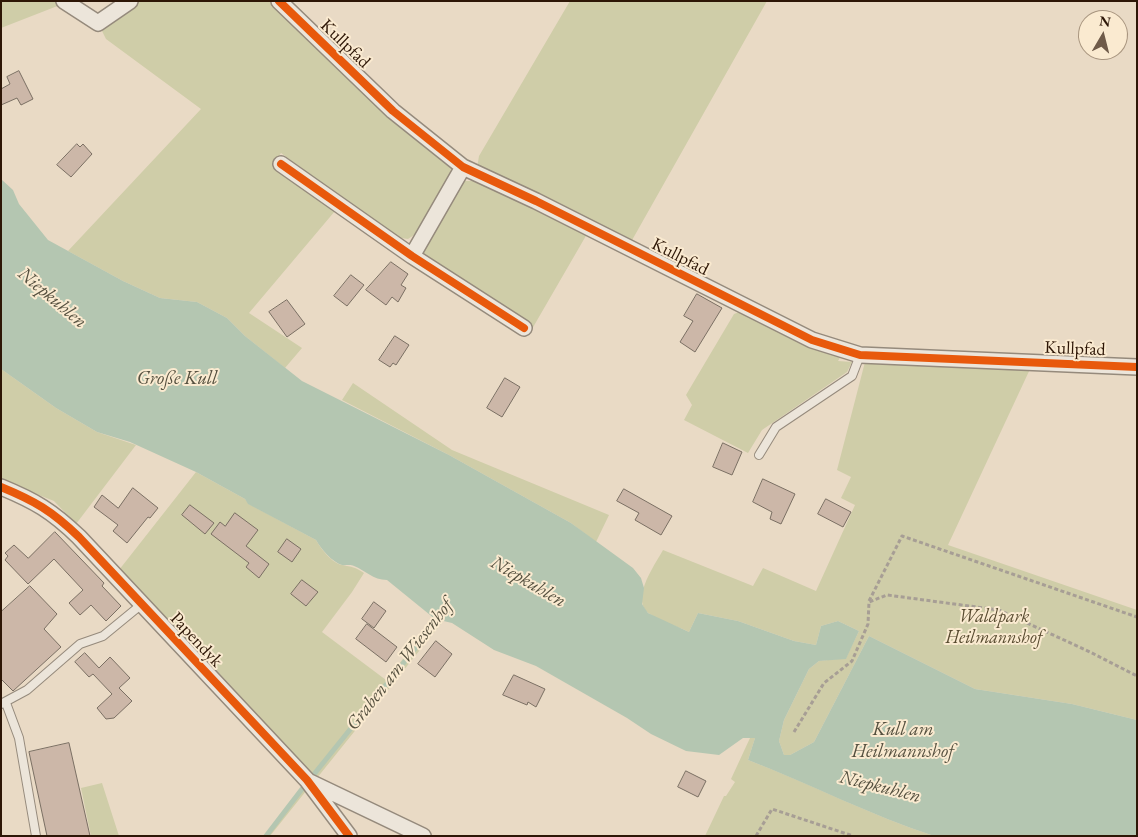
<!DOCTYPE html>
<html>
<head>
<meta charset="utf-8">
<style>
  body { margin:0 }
  #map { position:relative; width:1138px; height:837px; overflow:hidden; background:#e9dac5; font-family:"EB Garamond",serif }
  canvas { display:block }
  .frame { position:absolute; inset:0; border:2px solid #2d1606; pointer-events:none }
  .north { position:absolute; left:1078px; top:10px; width:50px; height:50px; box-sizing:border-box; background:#faead0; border:1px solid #a8957f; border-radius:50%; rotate:8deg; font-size:14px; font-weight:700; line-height:20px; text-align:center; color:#2d1606 }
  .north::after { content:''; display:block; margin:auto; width:18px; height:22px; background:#6f5b49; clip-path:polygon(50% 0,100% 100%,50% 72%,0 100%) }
</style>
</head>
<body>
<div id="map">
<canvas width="1138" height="837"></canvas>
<div class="frame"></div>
<div class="north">N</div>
</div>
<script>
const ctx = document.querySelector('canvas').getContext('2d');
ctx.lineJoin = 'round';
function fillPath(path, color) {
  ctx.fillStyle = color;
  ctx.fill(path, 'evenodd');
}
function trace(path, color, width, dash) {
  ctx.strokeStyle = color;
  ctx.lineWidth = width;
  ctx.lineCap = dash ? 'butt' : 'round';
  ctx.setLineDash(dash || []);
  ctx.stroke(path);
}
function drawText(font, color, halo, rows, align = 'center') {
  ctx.font = font + ' "EB Garamond",serif';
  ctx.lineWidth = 4;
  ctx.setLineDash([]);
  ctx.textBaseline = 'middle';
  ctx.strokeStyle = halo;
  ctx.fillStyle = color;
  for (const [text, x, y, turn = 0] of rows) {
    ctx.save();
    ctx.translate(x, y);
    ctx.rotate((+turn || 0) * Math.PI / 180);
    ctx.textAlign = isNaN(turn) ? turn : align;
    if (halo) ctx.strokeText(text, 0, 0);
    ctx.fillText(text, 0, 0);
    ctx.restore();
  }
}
const green = new Path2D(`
  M1,1H57L60,5L1,28Z
  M139,1H272L451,168L450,177L414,235L408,239L394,237L281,153L274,163L335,211L249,313L302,348L285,368L245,336L227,318L197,302L160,298L123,281L68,251L201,109L106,39L102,31L107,25Z
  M570,1H767L631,242L477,168L479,156Z
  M465,181H473L587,234L532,329L417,255L456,188Z
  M742,311L841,356L838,361L852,362L847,372L762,430L748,453L684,420L692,405L686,395L734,314Z
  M865,362L1031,367L948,545L1137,610V720L1072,704L975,689L869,636L814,742L790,755H784L779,741L784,720L809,669L819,661L846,658L859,631L838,621L821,626L816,645L794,641L738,621L698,613L689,632C677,626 661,622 650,614C629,600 655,565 663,550L753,586L763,568L816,591L855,505L841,498L851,477L837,470Z
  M1,369L56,408L97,432L136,445L76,524L54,501L1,480Z
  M353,383L452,450L609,515L596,542L571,523L449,455L342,400Z
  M196,472L245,499L249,504L316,540C321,549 332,563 342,565C352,567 355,567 364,573L352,592L322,632L386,680L435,619L444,620L317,778L119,570Z
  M750,738H755L748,760C811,784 870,815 934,836H705L724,796H726L735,782L731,779Z
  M102,783L119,836H91L81,788Z
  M303,786L306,791L270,836H264Z`);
const water = new Path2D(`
  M1,179L13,190L19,204L48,240L123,281L160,298L197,302L227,318L245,336L302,381L449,455L571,523L633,568L641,578L644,588L642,604L648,613L689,632L698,613L738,621L794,641L816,645L821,626L838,621L859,631L846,659L819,661L809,669L784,720L779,741L784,755H790L814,742L869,636L975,689L1072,704L1137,720V836H934C870,815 810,784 748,760L755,738H743L719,755L686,751L651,734L627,718L536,666L494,650L452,623L435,619L387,580C373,580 365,570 354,566C350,564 345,566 342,565C332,562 321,549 316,540L248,504L245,499L196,472L130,442L97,432L56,408L1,369Z`);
const stream = new Path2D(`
  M315,773L443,614
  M266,836L302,789`);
const building = new Path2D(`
  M19,71L33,99L21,105L17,98L1,105V89L10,84L7,77Z
  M77,144L80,147L83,144L92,154L71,177L57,165Z
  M391,262L408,274L401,285L406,288L398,302L392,297L386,305L366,290Z
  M351,275L364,285L347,306L334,296Z
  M697,294L722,308L695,352L680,342L693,321L684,316Z
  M287,300L305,324L287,337L269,312Z
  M395,336L409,345L396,365L393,363L390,367L379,360Z
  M505,378L520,387L502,417L487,408Z
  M723,443L742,452L732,475L713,467Z
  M763,479L795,494L781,524L770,519L772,512L753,502Z
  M133,488L158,508L150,518L148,517L127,543L113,531L118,525L94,507L102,495L118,508Z
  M624,489L672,516L661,535L635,520L639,513L617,501Z
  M826,499L851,512L843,527L818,514Z
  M190,505L214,523L205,534L182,515Z
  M235,513L258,530L246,546L269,564L259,578L246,567L249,563L211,534L220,522L225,526Z
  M55,532L104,583L102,586L121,606L106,621L91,605L80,615L69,603L83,590L54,559L28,584L5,560L8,556L5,553L14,545L28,558Z
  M287,539L301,549L292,562L278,552Z
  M302,580L318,592L306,606L291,594Z
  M30,586L57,614L44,629L61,647L13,691L1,679V612Z
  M374,602L386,611L374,628L362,619Z
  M367,624L397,647L386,662L356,639Z
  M436,641L452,654L435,677L418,664Z
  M85,653L99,668L110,657L130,678L119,688L132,701L114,718L106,719L97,708L112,694L93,674L89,677L75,662Z
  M514,675L545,689L536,707L528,702L527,705L503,695Z
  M69,743L90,836H47L29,752Z
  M686,771L706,781L698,797L678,787Z`);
const path = new Path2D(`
  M869,601L902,536L1137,617
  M794,732L824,683L852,661L868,624L869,602L887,595L999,610L1090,652L1137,676
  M756,836L772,809L853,836`);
const service = new Path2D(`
  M759,455L776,427L852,376L860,355
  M6,703L19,738L36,836
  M1,704L27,690L80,644L103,636L142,604`);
const minor = new Path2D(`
  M64,1L98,23L130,1
  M279,1L393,111L463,167L536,201L812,340L860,355L1137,367
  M281,164L412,256L524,328
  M412,256L463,167
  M1,487C35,501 52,511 79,537L307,780L349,836
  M310,782L423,836`);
const cycleway = new Path2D(`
  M279,1L393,111L463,167L536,201L812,340L860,355L1137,367
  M281,164L412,256L524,328
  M1,487C35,501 52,511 79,537L307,780L349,836`);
const streetNames = [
  ["Kullpfad",345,44,44],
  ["Kullpfad",680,257,27],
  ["Kullpfad",1075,349,2],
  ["Papendyk",196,640,47]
];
const parkNames = [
  ["Waldpark",994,617],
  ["Heilmannshof",994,638]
];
const waterNames = [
  ["Niepkuhlen",52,298,40],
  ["Große Kull",177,379],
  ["Niepkuhlen",528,582,30],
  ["Graben am Wiesenhof",400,665,-52],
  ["Kull am",903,730],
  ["Heilmannshof",903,752],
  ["Niepkuhlen",880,787,14]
];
fillPath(green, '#cfcda8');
fillPath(water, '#b4c6b1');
trace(stream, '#b4c6b1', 5);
fillPath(building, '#ccb7a8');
trace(building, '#7a6f63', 1);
trace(service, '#958a7c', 10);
trace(minor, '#958a7c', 18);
trace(path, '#a79e95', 3, [4, 2.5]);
trace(service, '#ece5da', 8);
trace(minor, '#ece5da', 15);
trace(cycleway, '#e8590c', 8);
drawText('18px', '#2d1606', '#faead0', streetNames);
drawText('italic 18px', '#574a2f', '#faead0', parkNames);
drawText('italic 19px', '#55503f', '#faead0', waterNames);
</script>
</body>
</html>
